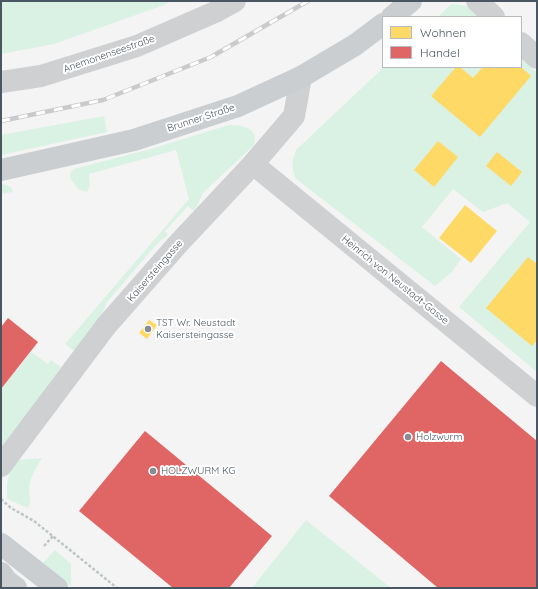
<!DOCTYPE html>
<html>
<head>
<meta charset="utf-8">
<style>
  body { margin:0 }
  #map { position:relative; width:538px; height:589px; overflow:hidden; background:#f4f4f4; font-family:Quicksand,sans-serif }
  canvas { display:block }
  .frame { position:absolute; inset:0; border:2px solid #4a5661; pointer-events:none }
  .legend { position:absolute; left:382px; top:16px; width:140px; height:52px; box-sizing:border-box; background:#fff; border:1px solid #b7bbc0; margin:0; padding:5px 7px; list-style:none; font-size:12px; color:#4a5661 }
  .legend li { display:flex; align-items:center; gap:8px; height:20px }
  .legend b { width:20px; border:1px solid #b7bbc0 }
</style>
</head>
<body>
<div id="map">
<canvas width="538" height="589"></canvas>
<div class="frame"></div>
<ul class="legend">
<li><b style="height:11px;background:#ffd966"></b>Wohnen</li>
<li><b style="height:11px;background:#e06666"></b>Handel</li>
</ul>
</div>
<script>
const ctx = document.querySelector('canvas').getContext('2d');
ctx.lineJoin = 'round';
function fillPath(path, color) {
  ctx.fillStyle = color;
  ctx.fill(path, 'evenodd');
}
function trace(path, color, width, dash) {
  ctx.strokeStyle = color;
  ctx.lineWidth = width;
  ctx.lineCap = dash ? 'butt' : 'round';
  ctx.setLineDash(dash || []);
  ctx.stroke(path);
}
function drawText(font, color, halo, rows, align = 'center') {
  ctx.font = font + ' Quicksand,sans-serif';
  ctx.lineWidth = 4;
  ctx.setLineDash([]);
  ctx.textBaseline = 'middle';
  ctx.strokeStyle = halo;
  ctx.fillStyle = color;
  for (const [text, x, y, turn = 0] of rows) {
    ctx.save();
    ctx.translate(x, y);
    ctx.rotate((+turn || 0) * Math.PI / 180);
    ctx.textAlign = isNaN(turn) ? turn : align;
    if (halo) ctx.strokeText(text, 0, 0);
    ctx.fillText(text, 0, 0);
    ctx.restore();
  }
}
const green = new Path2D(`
  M1,1H171L164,5L54,44L1,54Z
  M451,4C466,5 469,6 480,17H438Z
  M521,57L537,73V372L459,307L530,222L507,203L483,212L453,189L422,227L461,259L452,272L435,286L295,178C292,166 291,162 296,150L384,67H521Z
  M104,116L107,132L1,155V135Z
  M229,125C238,125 254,126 255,138C255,140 254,142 254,145L203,193L196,208L194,211L188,206L165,231L168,235L157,244L107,302L97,325L80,349L73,350L65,344L189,199L176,150L89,174L90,186L87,192L78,189L70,178V173L74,169L154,148Z
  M1,184H3L11,187L13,192L1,194Z
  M31,352L48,364L51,360L61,367L1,451V389Z
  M42,458C36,468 29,478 29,490C29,498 32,501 28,508L7,499V484L10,471L17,460Z
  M306,520L391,588H252Z
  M55,550L71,564V587L43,563Z`);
const homes = new Path2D(`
  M456,67H460L473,78L483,67H521L531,76L480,137L431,96Z
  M438,141L458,157L434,187L414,170Z
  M497,152L522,172L511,186L486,166Z
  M465,205L497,231L471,263L439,238Z
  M528,257L537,264V340L532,346L486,308Z
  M149,320L157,325L147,339L139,333Z`);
const shops = new Path2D(`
  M8,318L38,342L1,389V327Z
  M441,361L537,441V588H438L329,496Z
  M145,431L272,536L229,588H173L79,511Z`);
const path = new Path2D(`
  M1,499L11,508L34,521L117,588
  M44,546L53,536`);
const minor = new Path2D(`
  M477,1L494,17
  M521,43L537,58
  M1,82L41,76L137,46L215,12L235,1
  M253,164L537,396
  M1,466L106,326L177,245L253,164L294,116L301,77`);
const major = new Path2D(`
  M392,17L411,1
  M1,170L134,140L238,106L301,77L355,45L383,24
  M1,544L57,588
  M1,573L7,581L16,588`);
const rail = new Path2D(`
  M1,121L103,100L211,57L308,1`);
const markers = [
  [148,329,4,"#868d94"],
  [408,437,4,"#868d94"],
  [153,471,4,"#868d94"]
];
const streetNames = [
  ["Anemonenseestraße",109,54,-19],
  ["Brunner Straße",201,118,-18],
  ["Kaisersteingasse",155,271,-49],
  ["Heinrich von Neustadt-Gasse",395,280,39]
];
const poiNames = [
  ["TST Wr. Neustadt",156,323],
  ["Kaisersteingasse",156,335],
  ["Holzwurm",416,437],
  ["HOLZWURM KG",161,471]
];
fillPath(green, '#d9f2e3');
fillPath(homes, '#ffd966');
fillPath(shops, '#e06666');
trace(path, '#bcc7c4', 2.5, [3, 2]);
trace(minor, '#ced0d2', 22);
trace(major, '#caced1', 22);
trace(rail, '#c9cacc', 4.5);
trace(rail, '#fff', 3, [9]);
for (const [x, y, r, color] of markers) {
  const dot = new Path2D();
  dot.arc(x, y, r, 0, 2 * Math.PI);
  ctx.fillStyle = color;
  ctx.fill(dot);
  trace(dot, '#fff', 1.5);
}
drawText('10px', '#4a5661', '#fff', streetNames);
drawText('10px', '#4a5661', '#fff', poiNames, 'left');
</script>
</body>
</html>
